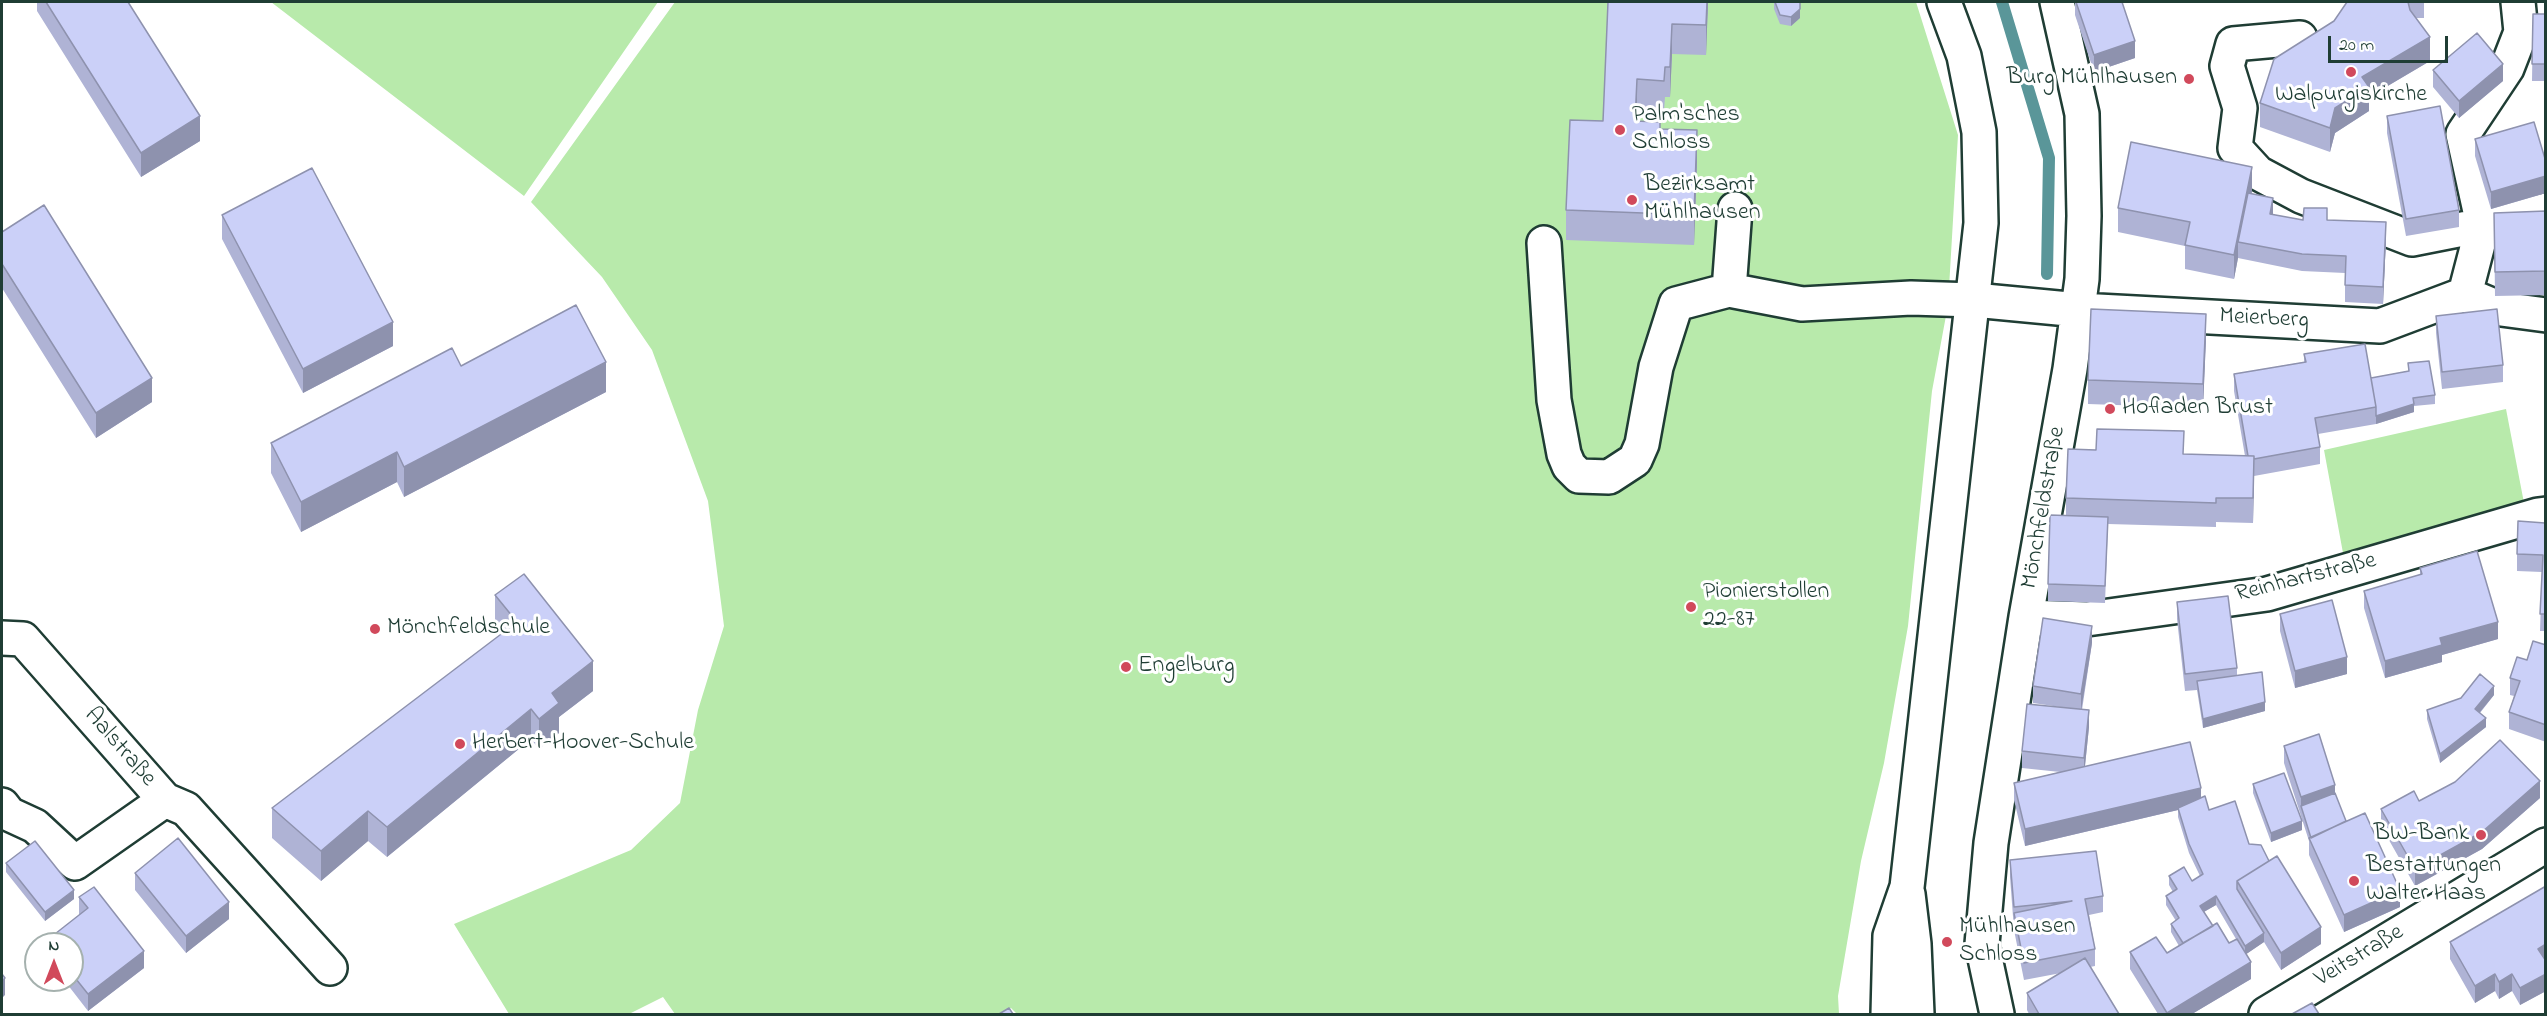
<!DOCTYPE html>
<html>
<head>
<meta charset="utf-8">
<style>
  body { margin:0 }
  #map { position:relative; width:2547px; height:1016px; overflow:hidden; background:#fff; font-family:"Indie Flower",sans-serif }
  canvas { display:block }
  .frame { position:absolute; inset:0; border:3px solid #1f3d34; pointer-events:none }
  .north { position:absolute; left:24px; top:932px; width:60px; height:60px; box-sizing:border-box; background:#fff; border:2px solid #a5b1ae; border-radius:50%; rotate:0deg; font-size:16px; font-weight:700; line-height:24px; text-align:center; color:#1f3d34 }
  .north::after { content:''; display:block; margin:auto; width:21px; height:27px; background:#d1495b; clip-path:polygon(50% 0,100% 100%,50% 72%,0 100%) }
  .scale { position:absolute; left:2328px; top:36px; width:120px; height:27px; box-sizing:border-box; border:3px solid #1f3d34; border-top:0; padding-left:8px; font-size:18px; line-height:21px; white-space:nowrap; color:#1f3d34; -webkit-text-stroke:4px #fff; paint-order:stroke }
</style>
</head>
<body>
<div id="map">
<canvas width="2547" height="1016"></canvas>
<div class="frame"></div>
<div class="north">N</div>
<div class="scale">20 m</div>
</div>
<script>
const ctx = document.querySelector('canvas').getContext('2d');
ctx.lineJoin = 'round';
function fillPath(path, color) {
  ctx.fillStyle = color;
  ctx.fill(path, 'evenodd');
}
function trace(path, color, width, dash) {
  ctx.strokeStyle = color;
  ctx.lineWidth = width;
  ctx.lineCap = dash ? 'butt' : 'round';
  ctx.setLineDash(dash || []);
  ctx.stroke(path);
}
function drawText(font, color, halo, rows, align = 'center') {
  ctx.font = font + ' "Indie Flower",sans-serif';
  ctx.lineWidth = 6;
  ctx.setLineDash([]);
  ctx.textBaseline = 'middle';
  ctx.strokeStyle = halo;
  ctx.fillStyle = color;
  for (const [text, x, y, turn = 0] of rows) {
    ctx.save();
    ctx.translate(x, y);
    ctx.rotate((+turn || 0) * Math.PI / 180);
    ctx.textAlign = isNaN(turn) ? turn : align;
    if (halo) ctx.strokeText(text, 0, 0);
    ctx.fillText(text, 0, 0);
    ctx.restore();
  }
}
const green = new Path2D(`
  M271,2H658L524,196Z
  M675,2H1916L1958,135L1948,305L1932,391L1908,626L1884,763L1861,861L1838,996L1839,1014H1017L1011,1008L998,1014H675L663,997L629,1014H509L454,924L631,850L680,803L698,710L724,626L708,501L652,350L602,277L531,202Z
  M2506,409L2524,503L2343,553L2324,450Z`);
const stream = new Path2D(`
  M2002,2L2049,158L2047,274`);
const minor = new Path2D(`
  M2300,38L2233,44L2227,66L2240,108L2235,148L2258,173L2301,196L2412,239L2483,225L2546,210
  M1544,243L1554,400L1564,454L1569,466L1579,476L1609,477L1635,460L1642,444L1656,367L1676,304L1729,290L1802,304L1911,298L1974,300L2079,310L2380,326L2465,294L2501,309L2546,315
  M1729,290L1735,209
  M2465,294L2483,225L2463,134L2507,68L2521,32L2518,2
  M2026,617L2087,619L2267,594L2538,515L2546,514
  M2,638L23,639L165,800L75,863L35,826L9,814L2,805
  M165,800L186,809L330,968
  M1997,1014L1982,944L1991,843L2026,617L2070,369L2082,279L2084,216L2082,114L2057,2
  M2266,1014L2546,845`);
const major = new Path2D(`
  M1908,894L1914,944L1917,1014
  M1888,1014L1890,936L1907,887L1981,223L1979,132L1964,56L1944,2`);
const wall = new Path2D(`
  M37,2H128L200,141L141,177L37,11Z
  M1608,2H1708L1706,55L1672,54L1670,97H1665L1664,111L1637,109L1636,121L1660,129L1697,160L1694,245L1566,240V210L1603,121Z
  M1774,2L1800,18L1791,26L1780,24L1774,9Z
  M2075,2H2122L2135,58L2094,72L2075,15Z
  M2346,2H2424V18H2416L2430,61L2369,97V111L2335,133L2330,152L2260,127V103L2334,21L2346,4Z
  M2533,14H2546V117L2545,81H2532Z
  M2433,70L2503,81L2459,118L2433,87Z
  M2387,116L2459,210V227L2406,236L2387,133Z
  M2475,139L2546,162V193L2491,209L2475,156Z
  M2252,191V193L2273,215L2303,220H2327L2386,239L2383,304L2345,302V273L2302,271L2238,258L2234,279L2185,269V246L2118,232V208Z
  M2546,211V295L2495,296L2494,213Z
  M222,215L393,346L303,393L222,239Z
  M2,232L152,402L96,438L2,288Z
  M2436,316L2503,365V382L2442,389L2436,333Z
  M2206,338L2203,408L2088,404V380Z
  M2304,354L2371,378L2408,371V363L2435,395V404L2414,406V412L2376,424L2318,434L2320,447V464L2254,476L2253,523L2216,522V527L2108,524L2105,603L2048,601V584L2066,516V498L2184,454L2245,456L2234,391V374L2304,362Z
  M461,366L606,392L404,497L397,482L301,532L271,473V443Z
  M2546,518V631H2540L2542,572L2517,571V554L2545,523Z
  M2420,568L2498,639L2442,655V662L2385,678L2364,608V591L2420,575Z
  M495,595L593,691L559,717V733L539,749L531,739L387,857L368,841L321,881L272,838V808L502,634L495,625Z
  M2177,602L2237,668V676L2265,711L2203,728L2197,690L2185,691L2177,619Z
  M2280,614L2347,674L2295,688L2280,631Z
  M2092,643L2082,710L2089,727L2085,766L2201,798L2209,810L2269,861L2321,944L2281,970L2264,942L2246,954L2251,979L2192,1014H2158L2130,969V952L2167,953L2179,946L2171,932V924L2176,921L2166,905V896L2173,892L2169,885V876L2192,881L2200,876L2189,853L2178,817V810L2025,846L2014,800V783L2060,772L2022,768V751L2060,707L2033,703V686ZM2216,905L2236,939L2229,943L2213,926L2204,912Z
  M2546,645V742L2509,729V712L2514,696L2510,695V678L2527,660Z
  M2494,695L2480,713L2486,727L2440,763L2427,719V710Z
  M2284,746L2335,793L2346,821L2400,907L2344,932L2309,855V841L2284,763Z
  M2253,784L2302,830L2271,842L2253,793Z
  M2540,798L2482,849L2415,886L2381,826V809L2419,801Z
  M2010,860L2103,896V912L2089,915L2095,949V966L2090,967L2119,1014H2029L2027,1010V993L2061,973L2024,980L2014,930L2010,877Z
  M6,863L74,899L45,921L6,872Z
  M135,873L229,919L186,953L135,890Z
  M2546,886V991L2520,1005L2512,991L2499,999L2495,991L2475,1003L2450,959V942Z
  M79,897L144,968L88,1011L64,980H72V944H46V941L79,915Z`);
const shadedWall = new Path2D(`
  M1707,2H1708L1706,55V25Z
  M1800,9V18L1791,26V17Z
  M1672,24V54L1670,97V67Z
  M2430,37V61L2369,97V111L2335,133L2330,152V128L2335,108L2362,77Z
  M2135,41V58L2094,72V55Z
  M2503,64V81L2459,118V101Z
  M1637,79V109L1635,151V121Z
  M200,116V141L141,177V153Z
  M1697,130V160L1694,245V215Z
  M2252,167V191L2241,242H2238V258L2234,279V255Z
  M2546,176V193L2491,209V192Z
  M2273,198V215L2270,214Z
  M2386,222V239L2383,304V287Z
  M2206,314V338L2203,408V384Z
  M393,322V346L303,393V369Z
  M606,362V392L404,497V467Z
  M152,378V402L96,438V413Z
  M2414,404V412L2376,424V416Z
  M397,452V482L301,532V502Z
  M2254,456V480L2253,523V498Z
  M2498,622V639L2442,655V662L2385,678V661L2440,638Z
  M2092,626V643L2081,711V694Z
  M2347,657V674L2295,688V671Z
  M593,661V691L559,717V733L539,749V719L552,693Z
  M2494,686V695L2475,718V709Z
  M2265,702V711L2203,728V719Z
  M531,709V739L387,857V827Z
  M2089,710V727L2084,775V758Z
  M2486,718V727L2440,763V754Z
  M2540,781V798L2482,849L2415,886V869Z
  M2335,785V802L2301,806V797Z
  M2201,788V805L2178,808V810L2025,846V829Z
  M368,811V841L321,881V851Z
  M2302,821V830L2271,842V833Z
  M74,890V899L45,921V912Z
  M2400,890V907L2344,932V915Z
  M2216,896V905L2200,914V906Z
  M229,902V919L186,953V936Z
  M2321,927V944L2281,970V953Z
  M2264,933V942L2245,955V946Z
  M2546,944V961L2538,949Z
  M144,951V968L88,1011V994Z
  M2251,962V979L2192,1014H2167V1013Z
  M2495,974V991L2475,1003V986Z
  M2512,974V991L2499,999V982Z
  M2546,974V991L2520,1005V988Z
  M5,978V995L2,998V981Z`);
const building = new Path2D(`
  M46,2H128L200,116L141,153Z
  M1608,2H1707L1706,25L1672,24L1670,67H1665L1664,81L1637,79L1635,121L1660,122V129L1697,130L1694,215L1566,210L1570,120L1603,121Z
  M1775,2H1800V9L1791,17L1780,15Z
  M2076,2H2122L2135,41L2094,55Z
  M2347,2H2408L2410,10L2430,37L2362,77L2369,87L2335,108L2330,128L2260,103L2274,59L2334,21Z
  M2533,14H2546V64H2532Z
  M2477,33L2503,64L2459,101L2433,70Z
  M2440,106L2459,210L2406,219L2387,116Z
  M2534,122L2546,162V176L2491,192L2475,139Z
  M2131,142L2252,167L2234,255L2185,245L2190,222L2118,208Z
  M312,168L393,322L303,369L222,215Z
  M2248,193L2273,198L2270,214L2303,220L2304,208H2327V220L2386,222L2383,287L2345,285L2346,256L2302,254L2238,242Z
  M44,205L152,378L96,413L2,264V232Z
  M2546,211V271L2495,272L2494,213Z
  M576,305L606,362L404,467L397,452L301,502L271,443L452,348L461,366Z
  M2091,309L2206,314L2203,384L2088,380Z
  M2497,309L2503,365L2442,372L2436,316Z
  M2365,344L2376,407L2315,418L2320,447L2254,459V456H2248L2234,374L2306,362L2304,354Z
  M2429,361L2435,395L2413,398L2414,404L2376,416V407L2371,378L2409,371L2408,363Z
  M2097,429L2184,431L2183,454L2254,456L2253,498H2216V503L2066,498L2068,449L2096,450Z
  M2050,515L2108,517L2105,586L2048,584Z
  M2545,517L2546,518V614H2540L2543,555L2517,554L2518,521L2545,523Z
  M2477,551L2498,622L2440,638L2442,645L2385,661L2364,591L2422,574L2420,568Z
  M524,574L593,661L552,693L559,703L539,719L531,709L387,827L368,811L321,851L272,808L517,622L495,595Z
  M2228,596L2237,668L2185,674L2177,602Z
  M2332,600L2347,657L2295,671L2280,614Z
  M2043,618L2092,626L2081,694L2033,686Z
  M2533,641L2546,645V725L2509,712L2520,681L2510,678L2517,657L2527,660Z
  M2262,672L2265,702L2203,719L2197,681Z
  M2480,674L2494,686L2475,709L2486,718L2440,754L2427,710L2461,698Z
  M2027,704L2089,710L2084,758L2022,751Z
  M2319,734L2335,785L2301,797L2284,746Z
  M2500,740L2540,781L2482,832L2415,869L2381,809L2414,791L2419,801L2455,782Z
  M2190,742L2201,788L2025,829L2014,783Z
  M2284,773L2302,821L2271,833L2253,784Z
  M2335,793L2346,821L2311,838L2301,806Z
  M2205,796L2209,810L2235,801L2249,844L2261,845L2269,861L2237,881V889L2264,933L2245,946L2216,896L2200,906L2213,926L2183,943L2171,924L2179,918L2166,896L2177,889L2169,876L2184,867L2192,881L2203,874L2189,844L2178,808Z
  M2365,813L2400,890L2344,915L2309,838Z
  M178,838L229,902L186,936L135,873Z
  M35,841L74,890L45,912L6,863Z
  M2096,851L2103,896L2085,899L2095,949L2024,963L2014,913L2072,901L2014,907L2010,860Z
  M2277,856L2321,927L2281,953L2237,881Z
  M2546,886V944L2538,949L2546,961V974L2520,988L2512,974L2499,982L2495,974L2475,986L2450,942Z
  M94,887L144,951L88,994L72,974V944H49L46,941L88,908L79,897Z
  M2217,923L2229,943L2237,939L2251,962L2167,1013L2130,952L2156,937L2167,953Z
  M2085,958L2119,1014H2039L2027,993Z
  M2,974L5,978L2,981Z
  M2312,1003L2319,1014H2292Z
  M1009,1008L1013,1014H999Z`);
const markers = [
  [2351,72,6,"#d1495b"],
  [2189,79,6,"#d1495b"],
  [1620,130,6,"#d1495b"],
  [1632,200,6,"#d1495b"],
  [2110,409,6,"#d1495b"],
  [1691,607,6,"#d1495b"],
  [375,629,6,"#d1495b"],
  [1126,667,6,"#d1495b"],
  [460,744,6,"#d1495b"],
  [2481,835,6,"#d1495b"],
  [2354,881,6,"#d1495b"],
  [1947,942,6,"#d1495b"]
];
const poiNames = [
  ["Burg Mühlhausen",2177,79,"right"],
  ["Walpurgiskirche",2351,96,"center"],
  ["Palm'sches",1632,116],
  ["Schloss",1632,144],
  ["Bezirksamt",1644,186],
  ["Mühlhausen",1644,214],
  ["Hofladen Brust",2122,409],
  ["Pionierstollen",1703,593],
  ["22-87",1703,621],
  ["Mönchfeldschule",387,629],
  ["Engelburg",1138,667],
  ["Herbert-Hoover-Schule",472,744],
  ["BW-Bank",2469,835,"right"],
  ["Bestattungen",2366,867],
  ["Walter Haas",2366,895],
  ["Mühlhausen",1959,928],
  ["Schloss",1959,956]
];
const streetNames = [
  ["Meierberg",2264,320,3],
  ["Mönchfeldstraße",2045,508,-80],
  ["Reinhartstraße",2306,579,-14],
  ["Aalstraße",119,748,49],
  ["Veitstraße",2360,957,-31]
];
fillPath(green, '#b8eaab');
trace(stream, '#5a9699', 12);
trace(minor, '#1f3d34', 38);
trace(major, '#1f3d34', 38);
trace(minor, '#fff', 33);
trace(major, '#fff', 33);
fillPath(wall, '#afb3d5');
fillPath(shadedWall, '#8e92ae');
fillPath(building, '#cbd0f8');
trace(building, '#8e92ae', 1.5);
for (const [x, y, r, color] of markers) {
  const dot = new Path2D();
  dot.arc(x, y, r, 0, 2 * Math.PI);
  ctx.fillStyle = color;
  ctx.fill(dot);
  trace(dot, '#fff', 2);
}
drawText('24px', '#1f3d34', '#fff', poiNames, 'left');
drawText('24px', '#1f3d34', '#fff', streetNames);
</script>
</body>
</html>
